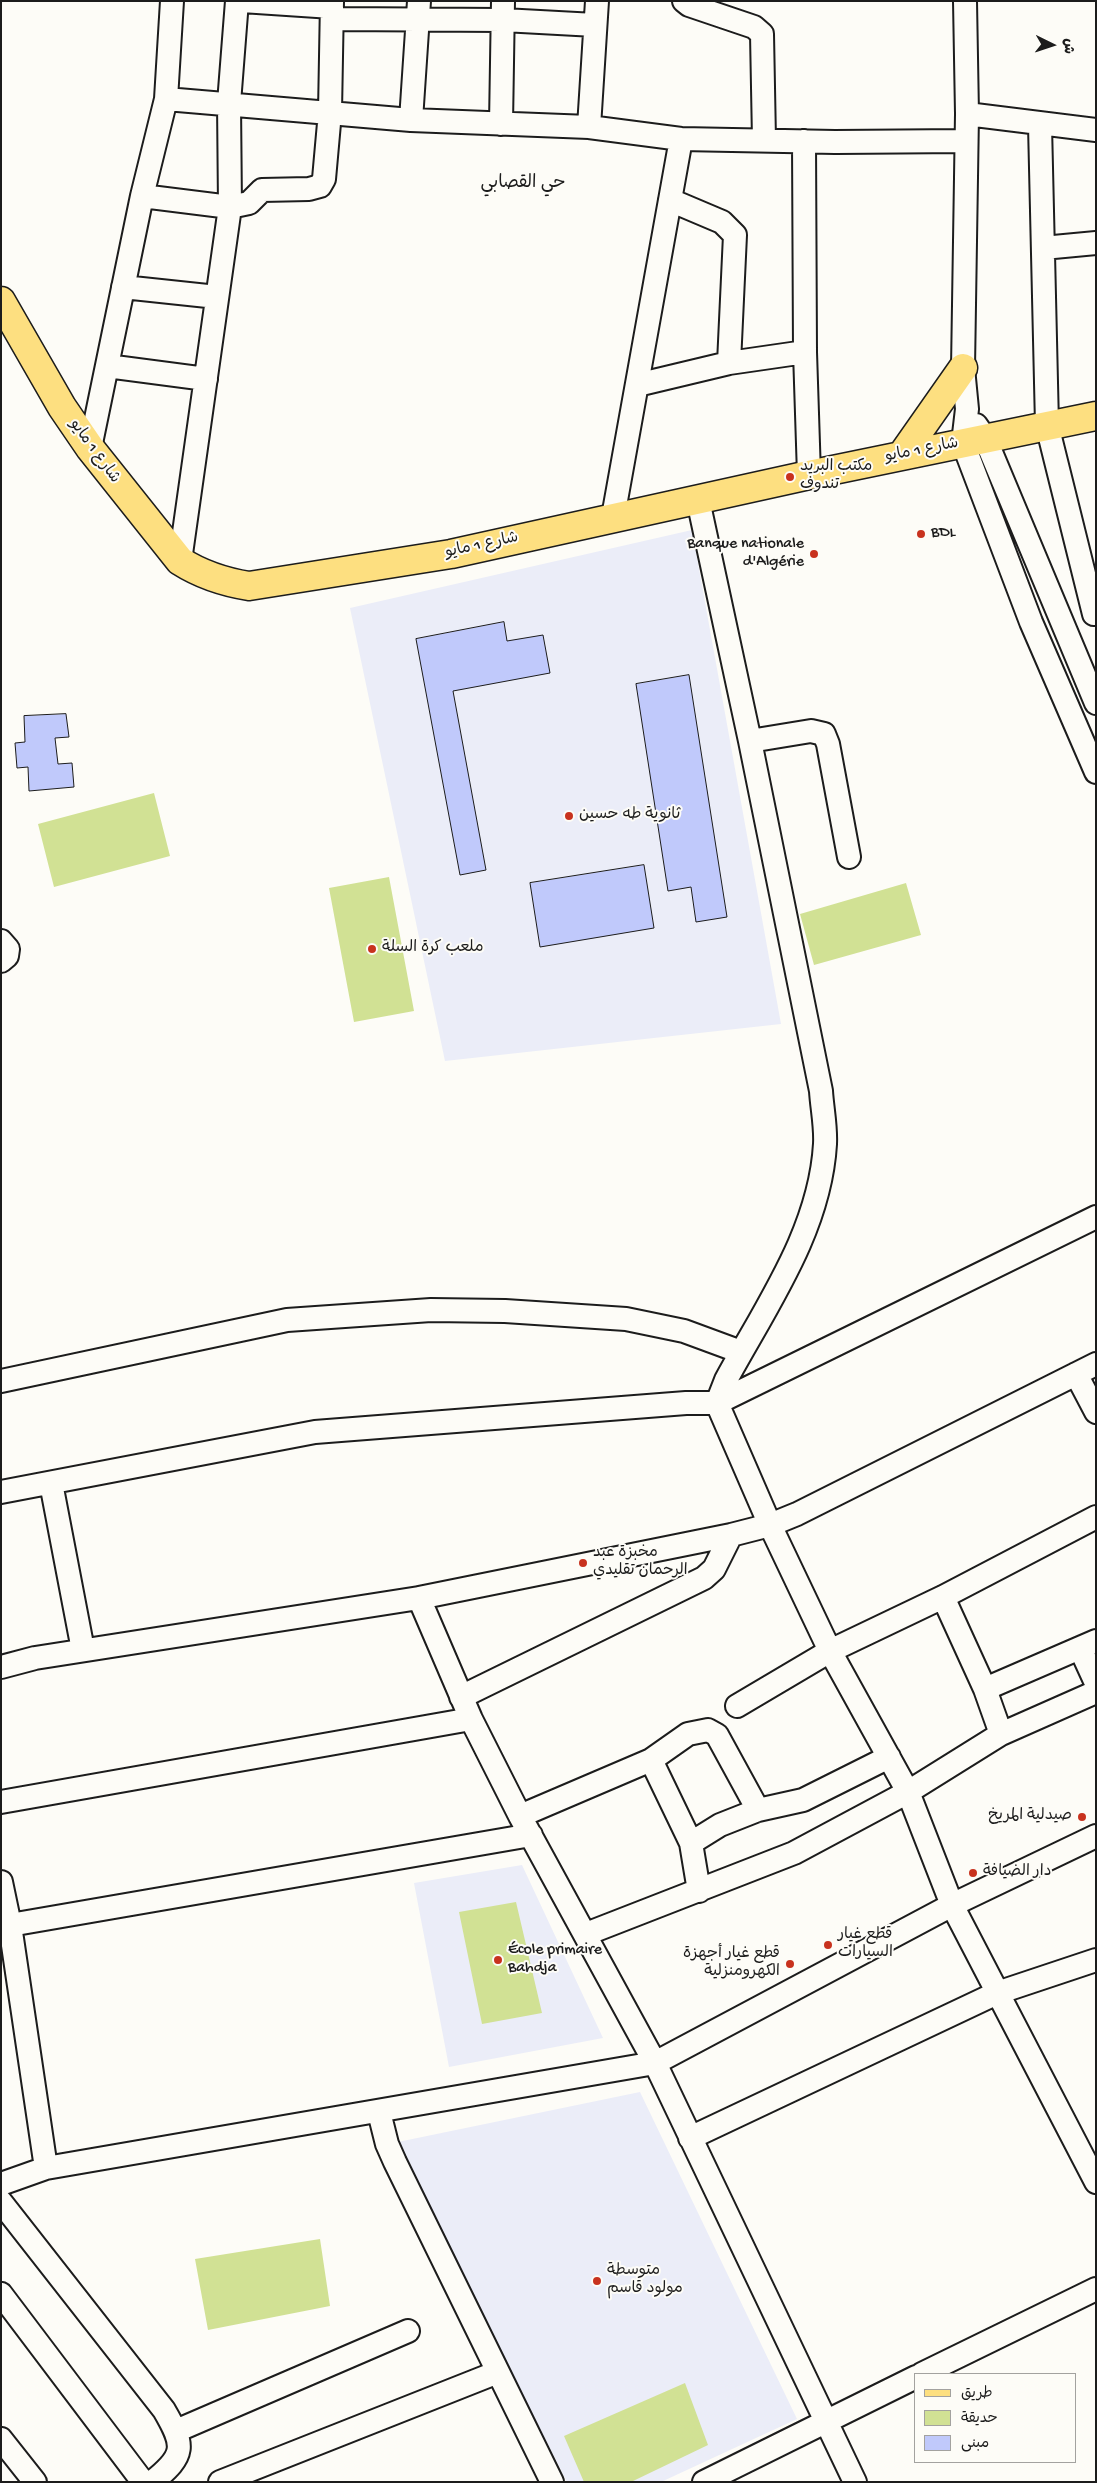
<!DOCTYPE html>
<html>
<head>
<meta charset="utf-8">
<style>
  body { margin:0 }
  #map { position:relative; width:1097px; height:2483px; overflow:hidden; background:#fdfcf7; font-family:"Gochi Hand","Playpen Sans Arabic",sans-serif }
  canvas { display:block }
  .frame { position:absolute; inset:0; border:2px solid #1c1c1c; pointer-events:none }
  .legend { position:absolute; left:914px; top:2373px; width:162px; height:90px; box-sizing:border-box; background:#fdfcf7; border:1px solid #a3a29f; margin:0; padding:6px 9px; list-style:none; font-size:15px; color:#1c1c1c }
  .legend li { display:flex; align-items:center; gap:10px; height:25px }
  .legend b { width:25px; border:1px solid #a3a29f }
  .north { position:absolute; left:1027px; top:20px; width:50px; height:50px; -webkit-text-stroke:4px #fdfcf7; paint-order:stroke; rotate:94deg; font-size:14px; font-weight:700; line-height:20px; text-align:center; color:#1c1c1c }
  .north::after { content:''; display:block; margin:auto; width:18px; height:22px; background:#1c1c1c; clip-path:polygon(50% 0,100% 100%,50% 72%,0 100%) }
</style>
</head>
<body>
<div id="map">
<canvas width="1097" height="2483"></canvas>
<div class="frame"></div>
<ul class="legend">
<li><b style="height:6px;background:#fddf80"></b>طريق</li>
<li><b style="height:14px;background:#d1e194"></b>حديقة</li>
<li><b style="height:14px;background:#c0c9fb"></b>مبنى</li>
</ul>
<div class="north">ش</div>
</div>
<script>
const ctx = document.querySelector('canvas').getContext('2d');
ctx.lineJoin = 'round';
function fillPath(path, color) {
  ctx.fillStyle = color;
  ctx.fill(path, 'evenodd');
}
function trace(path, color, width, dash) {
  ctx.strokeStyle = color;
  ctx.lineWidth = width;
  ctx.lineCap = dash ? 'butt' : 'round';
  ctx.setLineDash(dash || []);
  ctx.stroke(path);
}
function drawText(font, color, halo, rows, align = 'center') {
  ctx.font = font + ' "Gochi Hand","Playpen Sans Arabic",sans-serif';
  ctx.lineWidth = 4;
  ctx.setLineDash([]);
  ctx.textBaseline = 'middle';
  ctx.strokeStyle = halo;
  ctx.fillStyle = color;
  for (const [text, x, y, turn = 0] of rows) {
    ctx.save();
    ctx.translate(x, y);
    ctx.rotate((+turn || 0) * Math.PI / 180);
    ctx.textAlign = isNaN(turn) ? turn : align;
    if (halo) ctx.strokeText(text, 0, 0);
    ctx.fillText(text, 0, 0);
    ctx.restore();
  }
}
const built = new Path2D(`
  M692,530L781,1024L445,1061L350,608Z
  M522,1865L603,2038L449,2067L414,1883Z
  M640,2092L797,2419L661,2482H567L393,2143Z`);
const green = new Path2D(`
  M154,793L170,856L54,887L38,824Z
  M389,877L414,1011L354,1022L329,888Z
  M906,883L921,935L814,965L800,914Z
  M516,1902L542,2013L482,2024L459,1912Z
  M320,2239L330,2306L208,2330L195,2259Z
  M685,2383L708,2445L631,2482H584L564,2436Z`);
const building = new Path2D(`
  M504,622L507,641L543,635L550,673L453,691L486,870L460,875L416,639Z
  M689,675L727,917L696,922L691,887L668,891L636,684Z
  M66,714L69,737L55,738L58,764L72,763L74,787L29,791L28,767L17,768L15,743L25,742L24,716Z
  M644,865L654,928L540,947L530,883Z`);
const minor = new Path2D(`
  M242,1L332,7
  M684,1L689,5L754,27L762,34L764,140
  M965,1L967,114L963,368L967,409L963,443L1031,622L1096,772
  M333,19L503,20L595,25
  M166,99L411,120L589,127L681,139L835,142L965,141
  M967,114L1096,130
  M411,120L419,1
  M501,124L503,1
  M1040,125L1047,425L1094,614
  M589,127L597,1
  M804,141L805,352L809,475
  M142,196L230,207L229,103L237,1
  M670,200L722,222L735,235L729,363
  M1043,248L1096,243
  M123,287L217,297
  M107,366L206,379
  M637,385L729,363L805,352
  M976,425L985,438L1096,703
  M90,448L142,196L166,99L172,1
  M613,517L681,139
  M180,561L230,207L249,203L262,190L309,189L320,186L324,179L330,112L332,1
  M750,741L811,731L824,734L828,744L849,857
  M1,941L8,949L7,956L1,961
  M1096,1217L717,1403L770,1525L830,1651L908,1792L952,1905L1096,2182
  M1076,1374L1096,1412
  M1,1381L287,1320L431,1310L505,1311L626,1319L684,1331L741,1352
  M51,1483L83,1650
  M1,1492L315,1432L686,1403H717L726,1380C766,1306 820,1231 825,1144C826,1126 822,1108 821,1091L750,741L698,500
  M943,1597L985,1689L1001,1734
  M419,1598L471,1719L520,1816L655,2063L855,2482
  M1080,1648L1096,1683
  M1,1667L35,1658L419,1598L731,1535L770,1525L797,1514L1096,1364
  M985,1689L1096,1641
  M461,1697L704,1578L714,1569L731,1535
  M737,1706L830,1651L943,1597L1096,1517
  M651,1760L691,1843L699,1891
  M1,1802L471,1719
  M520,1816L651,1760L688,1734L708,1730L717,1735L758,1810
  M691,1843L720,1825L758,1810L803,1800L889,1757
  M1,1882L10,1925L46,2168
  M10,1925L531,1835
  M586,1934L794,1853L908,1792L1001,1734L1096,1692
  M379,2112L387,2144L395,2162L552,2482
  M690,2138L997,1993L1096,1960
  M1,2184L46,2168L655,2063L952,1905L1096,1836
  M1,2202L164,2410C185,2446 186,2455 152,2482
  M1,2294L143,2482
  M922,2374L1096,2289
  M176,2431L408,2331
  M1,2439L35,2482
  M220,2482L498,2372
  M704,2482L916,2377`);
const major = new Path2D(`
  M1,301L62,407L90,448L180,561C202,575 224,582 249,586L451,554L809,475L1096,416
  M902,455L963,368`);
const markers = [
  [790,477,5,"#c8321e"],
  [921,534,5,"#c8321e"],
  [814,554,5,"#c8321e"],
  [569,816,5,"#c8321e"],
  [372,949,5,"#c8321e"],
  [583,1563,5,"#c8321e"],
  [1082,1817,5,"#c8321e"],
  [973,1873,5,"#c8321e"],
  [828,1945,5,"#c8321e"],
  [498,1960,5,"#c8321e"],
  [790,1964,5,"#c8321e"],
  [597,2281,5,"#c8321e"]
];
const streetNames = [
  ["شارع 1 مايو",922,451,-11],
  ["شارع 1 مايو",94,452,54],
  ["شارع 1 مايو",482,546,-12]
];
const poiNames = [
  ["مكتب البريد",800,468],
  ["تندوف",800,486],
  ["BDL",931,534],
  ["Banque nationale",804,545,"right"],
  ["d'Algérie",804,563,"right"],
  ["ثانوية طه حسين",579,816],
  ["ملعب كرة السلة",382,949],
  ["مخبزة عبد",593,1554],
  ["الرحمان تقليدي",593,1572],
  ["صيدلية المريخ",1072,1817,"right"],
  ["دار الضيافة",983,1873],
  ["قطع غيار",838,1936],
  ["السيارات",838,1954],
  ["École primaire",508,1951],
  ["Bahdja",508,1969],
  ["قطع غيار أجهزة",780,1955,"right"],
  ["الكهرومنزلية",780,1973,"right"],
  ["متوسطة",607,2272],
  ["مولود قاسم",607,2290]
];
const neighbourhoodNames = [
  ["حي القصابي",523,184]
];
fillPath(built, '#ebedf8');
fillPath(green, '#d1e194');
fillPath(building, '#c0c9fb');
trace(building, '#1c1c1c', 1);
trace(minor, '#1c1c1c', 26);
trace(major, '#1c1c1c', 31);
trace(minor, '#fdfcf7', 22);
trace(major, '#fddf80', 28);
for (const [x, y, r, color] of markers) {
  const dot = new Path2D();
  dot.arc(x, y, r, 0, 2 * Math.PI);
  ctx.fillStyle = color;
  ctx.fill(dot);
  trace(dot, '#fdfcf7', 2);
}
drawText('16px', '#1c1c1c', '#fdfcf7', streetNames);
drawText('16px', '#1c1c1c', '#fdfcf7', poiNames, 'left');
drawText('18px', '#1c1c1c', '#fdfcf7', neighbourhoodNames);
</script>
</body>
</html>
